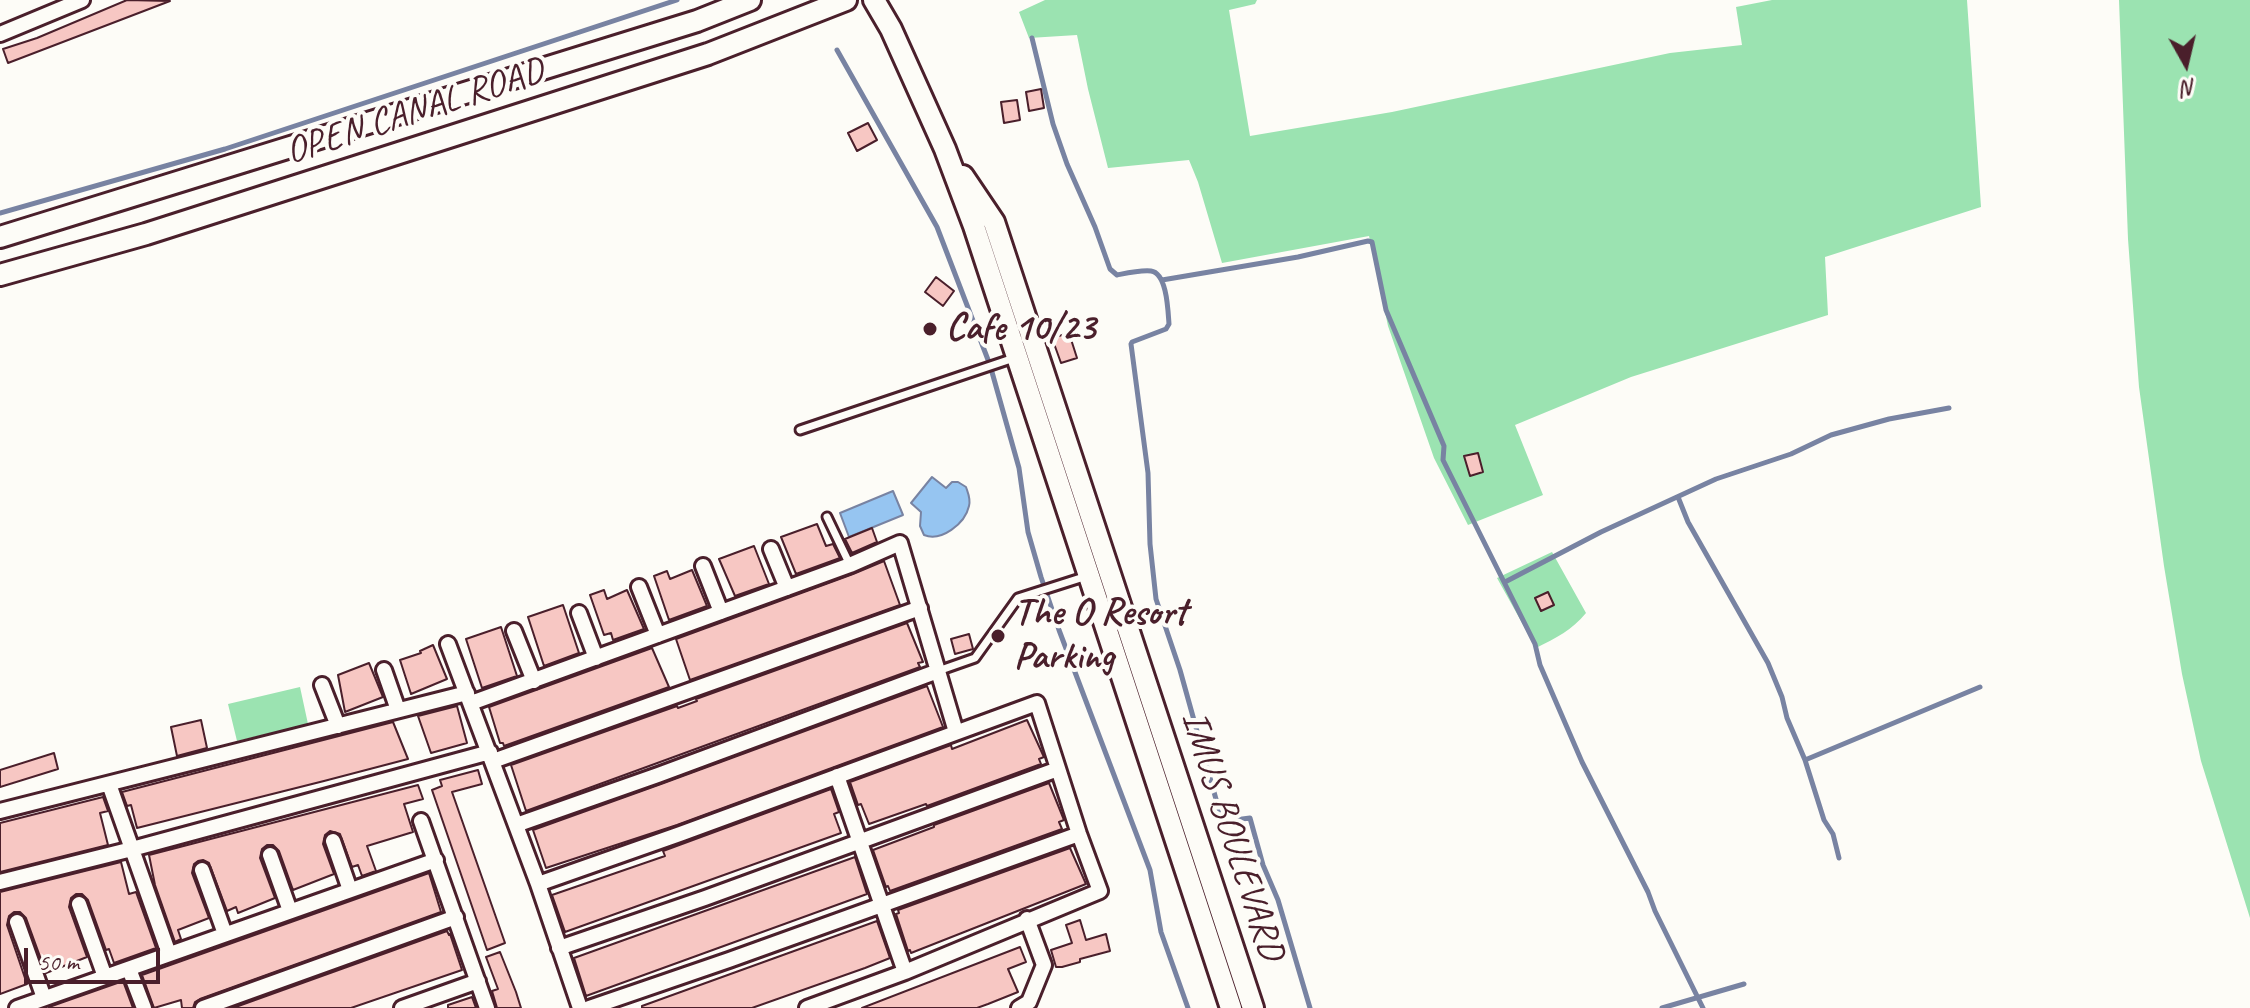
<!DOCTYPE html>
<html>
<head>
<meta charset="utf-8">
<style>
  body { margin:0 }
  #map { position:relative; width:2250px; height:1008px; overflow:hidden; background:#fdfcf7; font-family:Caveat,sans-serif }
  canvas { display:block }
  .north { position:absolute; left:2146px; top:24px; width:80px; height:80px; -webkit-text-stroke:6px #fdfcf7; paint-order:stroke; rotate:172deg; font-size:22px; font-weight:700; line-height:32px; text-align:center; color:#4a1f2b }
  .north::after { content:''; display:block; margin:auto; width:28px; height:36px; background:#4a1f2b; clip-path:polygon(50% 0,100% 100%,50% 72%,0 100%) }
  .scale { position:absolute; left:24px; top:948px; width:136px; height:36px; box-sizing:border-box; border:4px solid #4a1f2b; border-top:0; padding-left:10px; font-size:24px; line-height:28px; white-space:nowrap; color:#4a1f2b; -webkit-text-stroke:6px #fdfcf7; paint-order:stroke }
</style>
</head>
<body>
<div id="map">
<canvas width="2250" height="1008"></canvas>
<div class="north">N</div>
<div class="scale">50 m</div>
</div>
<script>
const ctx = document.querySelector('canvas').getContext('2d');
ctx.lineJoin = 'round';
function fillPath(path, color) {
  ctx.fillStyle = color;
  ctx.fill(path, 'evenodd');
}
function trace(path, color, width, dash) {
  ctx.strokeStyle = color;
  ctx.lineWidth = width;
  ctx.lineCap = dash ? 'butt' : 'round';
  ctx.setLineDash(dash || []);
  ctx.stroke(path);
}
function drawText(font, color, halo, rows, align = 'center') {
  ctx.font = font + ' Caveat,sans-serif';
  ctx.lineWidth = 8;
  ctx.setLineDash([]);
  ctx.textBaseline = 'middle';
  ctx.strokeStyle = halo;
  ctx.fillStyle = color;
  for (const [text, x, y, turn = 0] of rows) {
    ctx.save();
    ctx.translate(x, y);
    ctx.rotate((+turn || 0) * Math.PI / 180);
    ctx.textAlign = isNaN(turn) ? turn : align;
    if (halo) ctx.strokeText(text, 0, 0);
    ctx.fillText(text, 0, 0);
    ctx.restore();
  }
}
const green = new Path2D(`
  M1045,0H1257L1255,4L1229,10L1250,136L1392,112L1670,53L1742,45L1736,7L1772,0H1967L1981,207L1825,257L1828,315L1631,377L1515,425L1543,495L1468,525L1434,458L1388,326L1369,236L1222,263L1198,182L1189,160L1108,168L1088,89L1077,35L1029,38L1019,12Z
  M2119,0H2250V918L2201,761L2182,674L2164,566L2139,387L2128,239Z
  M1552,552L1586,613C1572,630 1556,638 1536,648L1497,578Z
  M300,687L308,724L237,741L228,704Z`);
const water = new Path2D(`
  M932,477L946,488L952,482H958L966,487C968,493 971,499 969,506C965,524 941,542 924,535L920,526L921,512L911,503Z
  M893,491L903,515L849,537L840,513Z`);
const stream = new Path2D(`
  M1032,38L1053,124L1067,164L1095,227L1110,269L1117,275C1127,273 1140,270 1151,271C1167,273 1168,311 1169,324L1166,329L1132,342L1131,344L1148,473L1150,544L1156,599L1180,670L1219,810L1227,821L1250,818L1263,865L1278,900L1310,1008
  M837,50L937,227L990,365L1019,468L1028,532L1041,577L1059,630L1150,870L1161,932L1188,1008
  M0,213L225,149L677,0
  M1162,280L1298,257L1368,241L1372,242L1386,310L1444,446L1443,460L1535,644L1540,665L1582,762L1648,892L1655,911L1703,1008
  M1678,497L1688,522L1768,663L1782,697L1787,718L1805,760L1824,820L1833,834L1839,858
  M1505,582L1601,532L1716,479L1791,454L1831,435L1889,419L1949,408
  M1805,760L1980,687
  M1662,1008L1744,984`);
const building = new Path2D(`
  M127,0L170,1L8,63L3,49L37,38Z
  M1041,89L1044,108L1029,111L1026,92Z
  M1017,100L1020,120L1004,123L1001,102Z
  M868,123L877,140L857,151L848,133Z
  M936,277L954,291L943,306L925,292Z
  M1069,333L1077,358L1061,363L1052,338Z
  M1478,453L1483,472L1470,476L1464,456Z
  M817,524L826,546L833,544L840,558L796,574L781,537Z
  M872,528L877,542L852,553L845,539Z
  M754,546L769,584L735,596L719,559Z
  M884,561L900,605L690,680L676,639L853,574Z
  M692,570L707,606L669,620L654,576L667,571L670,579Z
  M604,590L607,599L627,590L644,629L613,640L611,633L604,635L590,595Z
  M1548,592L1554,605L1541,611L1535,598Z
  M563,605L579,653L544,666L528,617Z
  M907,623L923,662L918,663L920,667L526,811L511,765L677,706L678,708L697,701L696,699Z
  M501,627L517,676L482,688L466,639Z
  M969,634L973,649L955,654L951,639Z
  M433,645L447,679L411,694L400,660L421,653L420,651Z
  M652,648L669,687L504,746L503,743H500L489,707Z
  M369,663L383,697L345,712L338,675Z
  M927,686L943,727L677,825L546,868L533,830L661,784Z
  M457,706L467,743L431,753L418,716Z
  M201,720L207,748L177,756L171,727Z
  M1027,720L1043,755L1044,757L1039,759L1041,764L927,806L926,804L869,824L861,804L858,805L850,782L951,745L952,749Z
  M393,722L408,759L324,781L137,828L131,805L127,806L122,792Z
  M54,753L58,769L0,787V770Z
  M478,770L482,784L452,792L505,943L487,950L432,790L442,786L440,780Z
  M1049,783L1064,820L1059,822L1062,829L890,891L888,886L886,887L873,850L934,827V825Z
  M418,785L423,799L404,804L413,832L367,846L376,871L362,876L358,865L352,867L340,834L330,831L325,835L323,844L334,874L293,890L279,851L273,845H267L262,849L260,858L275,898L238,913L236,907L227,911L209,863L203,860L198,861L194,864L192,873L209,918L178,930L181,939L175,942L155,885L149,855Z
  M831,789L839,812L834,814L841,833L565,932L552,895L665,856L663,851Z
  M103,797L108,811L100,813L108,845L0,872V823Z
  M1070,848L1086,884L911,953L910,950L908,951L896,914L899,913L898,910Z
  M855,857L867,894L586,996L574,958Z
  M121,862L129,894L136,892L156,948L114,963L109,949L106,950L88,900L82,894H76L71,898L69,907L87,957L46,973L26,918L20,912H14L9,916L7,925L27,984L0,994V892Z
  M429,873L441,912L200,999L195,1002L193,1008H182L181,1000L154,1008L142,975Z
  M1080,920L1086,940L1106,934L1110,951L1080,959V962L1062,967H1056L1051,950L1072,943L1066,925Z
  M877,921L890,958L865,968L752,1008H642V1006Z
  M447,931L449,935L450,934L462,970L351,1008H233Z
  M1020,947L1026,962L1008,969L1018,992L988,1004L977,1008H862Z
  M500,952L516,992L521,1008H497L492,991L498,989L486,957Z
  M123,981L133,1008H49V1007Z
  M472,997L476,1008H448V1005Z`);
const lane = new Path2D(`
  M800,430L1014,358
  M827,517L850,565
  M938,671L975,658L1018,598L1087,576`);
const street = new Path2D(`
  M0,34L82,0
  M771,549L787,588
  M703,566L721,612
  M639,587L658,635
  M579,613L596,658
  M514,631L534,681
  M448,644L538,884L580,1008
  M384,670L398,710
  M322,685L338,726
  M471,703L850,565L900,543L956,732
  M493,761L920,608
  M837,776L905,972
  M109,784L169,954
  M0,811L467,693
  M421,821L487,1008
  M516,825L658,775L938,671
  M333,841L350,890
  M270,855L290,911
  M202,870L225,934
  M0,882L132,849L490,752
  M538,884L680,834L1037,703L1079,834L1100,891L905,972L807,1008
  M79,904L105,977
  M17,922L44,998
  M559,948L705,898L1058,769
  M129,969L144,1008
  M17,1008L436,860
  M203,1008L456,917
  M402,1008L478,981
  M589,1008L729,960L1079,834
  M1019,1008L1029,1002L1044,965L1027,919`);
const secondary = new Path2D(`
  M874,0L891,29L945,149L974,226L1231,1008
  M963,176L994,222L1253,1008
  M0,237L697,21L750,0
  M0,275L146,234L708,54L846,0`);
const markers = [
  [930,329,8,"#4a1f2b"],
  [998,636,8,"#4a1f2b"]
];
const streetNames = [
  ["OPEN CANAL ROAD",415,112,-18],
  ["IMUS BOULEVARD",1232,836,72]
];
const poiNames = [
  ["Cafe 10/23",946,329],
  ["The O Resort",1014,614],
  ["Parking",1014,658]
];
fillPath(green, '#9be3b1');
fillPath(water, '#96c5f1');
trace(water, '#7883a2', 2);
trace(stream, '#7883a2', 5);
fillPath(building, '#f7c7c3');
trace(building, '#4a1f2b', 2);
trace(lane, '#4a1f2b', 13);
trace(street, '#4a1f2b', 20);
trace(secondary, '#4a1f2b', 26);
trace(lane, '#fdfcf7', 7);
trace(street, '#fdfcf7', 14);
trace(secondary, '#fdfcf7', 20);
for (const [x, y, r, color] of markers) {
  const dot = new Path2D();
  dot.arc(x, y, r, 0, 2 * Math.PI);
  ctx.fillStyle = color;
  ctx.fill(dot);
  trace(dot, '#fdfcf7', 3);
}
drawText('38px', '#4a1f2b', '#fdfcf7', streetNames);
drawText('bold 38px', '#4a1f2b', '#fdfcf7', poiNames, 'left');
</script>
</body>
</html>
